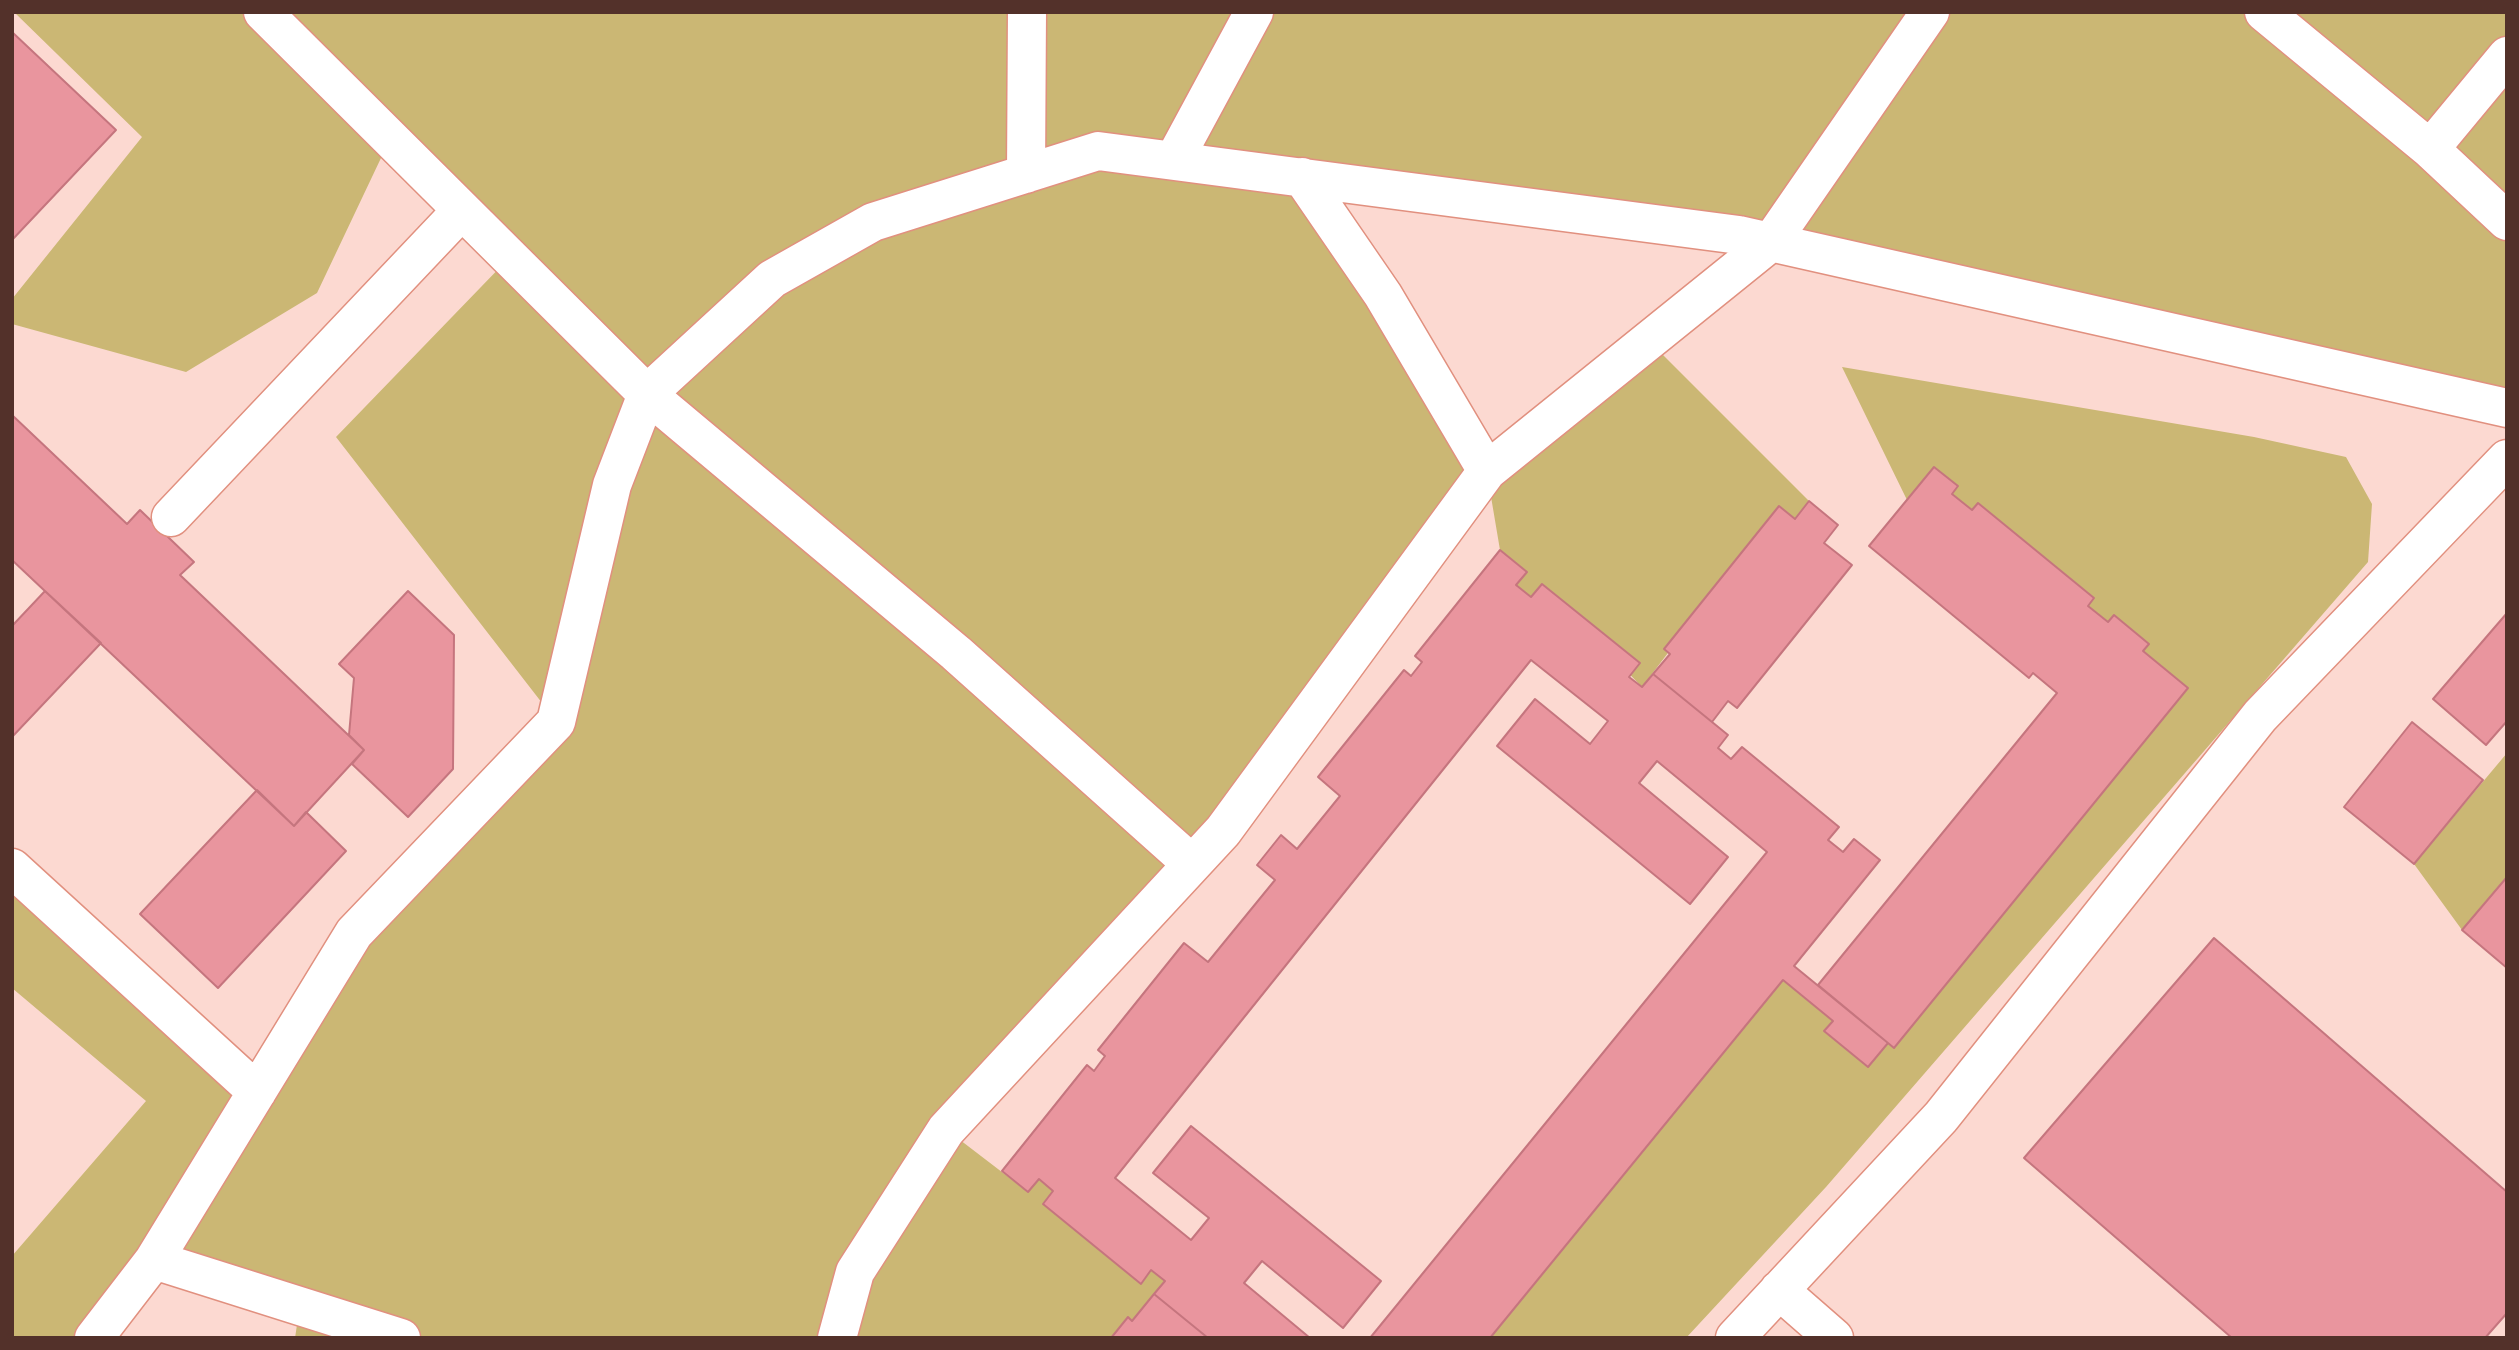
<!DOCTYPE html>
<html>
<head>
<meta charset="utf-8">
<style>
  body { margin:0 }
  #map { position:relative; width:2519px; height:1350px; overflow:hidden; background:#fcd9d1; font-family:"DejaVu Sans",sans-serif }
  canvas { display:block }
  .frame { position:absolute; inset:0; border:14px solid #53312a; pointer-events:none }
</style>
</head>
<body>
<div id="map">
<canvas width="2519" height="1350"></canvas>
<div class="frame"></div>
</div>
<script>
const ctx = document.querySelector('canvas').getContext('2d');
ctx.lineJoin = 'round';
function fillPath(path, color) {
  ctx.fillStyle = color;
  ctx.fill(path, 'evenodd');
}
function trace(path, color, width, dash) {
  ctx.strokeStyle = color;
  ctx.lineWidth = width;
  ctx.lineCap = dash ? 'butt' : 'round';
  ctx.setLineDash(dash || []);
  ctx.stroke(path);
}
const green = new Path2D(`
  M14,12H2507V408L1771,242L1303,178L1487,471L1648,340L1809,501L1795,519L1779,507L1642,687L1542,584L1531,597L1516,585L1527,572L1500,550L1487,473L1223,831L947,1130L1028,1192L1039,1179L1053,1191L1043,1204L1141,1283L1151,1270L1165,1281L1132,1321L1128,1318L1111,1338H295L300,1305L154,1260L93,1338H12V1256L146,1101L12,988V868L257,1091L354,933L556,721L336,437L509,258L390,139L317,293L186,372L12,324V299L142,137Z
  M1842,367L2254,437L2346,457L2372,504L2368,562L1826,1187L1686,1338H1490L1783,980L1833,1021L1824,1031L1868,1067L2188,688L2143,651L2148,644L2114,616L2108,622L2088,606L2093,598L1978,503L1972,510L1952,494L1958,486L1934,467L1907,500Z
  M2507,753V877L2462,930L2414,864Z`);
const building = new Path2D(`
  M12,32L116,130L12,240Z
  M12,415L127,524L140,510L194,562L180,575L364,750L294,826L12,560Z
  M1934,467L1958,486L1952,494L1972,510L1978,503L2094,598L2088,606L2108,622L2114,615L2149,644L2143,651L2188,688L1894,1048L1818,985L2057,693L2033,673L2029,678L1869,546Z
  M1809,501L1838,525L1824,543L1852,565L1737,708L1728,701L1712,722L1653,674L1670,654L1664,649L1779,506L1795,519Z
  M1500,550L1527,572L1516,585L1531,597L1542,584L1640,663L1629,677L1642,687L1653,674L1728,735L1718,748L1731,759L1742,747L1839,827L1828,840L1843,852L1854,839L1880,860L1794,966L1888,1043L1868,1067L1824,1031L1833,1021L1783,980L1490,1338H1370L1767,852L1657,761L1639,783L1728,857L1690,904L1497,746L1535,699L1590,744L1608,721L1531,660L1115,1178L1191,1240L1209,1218L1153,1173L1191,1126L1381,1281L1343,1328L1262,1261L1244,1283L1310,1338H1208L1154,1294L1165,1281L1151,1270L1141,1284L1043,1204L1053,1191L1039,1179L1028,1192L1002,1171L1087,1065L1094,1071L1105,1056L1098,1050L1184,943L1208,962L1275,880L1257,865L1281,835L1297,849L1340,796L1318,777L1404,670L1411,676L1422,662L1415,656Z
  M45,591L101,643L12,737V626Z
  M408,591L454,635L453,769L408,817L352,764L364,750L349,735L354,678L339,664Z
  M2507,613V721L2486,745L2433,699Z
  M2412,722L2483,780L2414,864L2344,807Z
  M257,790L294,826L306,812L346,851L218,988L140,914Z
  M2507,877V968L2462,930Z
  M2214,938L2507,1192V1313L2485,1338H2232L2024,1158Z
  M1154,1294L1208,1338H1111L1128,1317L1132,1321Z`);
const minor = new Path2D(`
  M263,12L647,394L956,653L1192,864
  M2264,12L2430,149L2507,221
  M2430,149L2507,56
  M1174,160L1254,12
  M1026,174L1027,12
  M1302,177L1383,295L1487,471
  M171,517L462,210
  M12,868L257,1092
  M154,1260L401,1338
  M1779,1290L1834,1338
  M94,1338L154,1260L354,933L556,722L612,485L647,394L772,279L873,222L1098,151L1739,235L2507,408
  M837,1338L855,1272L946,1130L1223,831L1487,471L1771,242L1930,12
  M1735,1338L1941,1117L2260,716L2507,459`);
fillPath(green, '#cbb774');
fillPath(building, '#e9959e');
trace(building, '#c5757e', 2);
trace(minor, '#e1907f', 41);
trace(minor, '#fff', 38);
</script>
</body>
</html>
